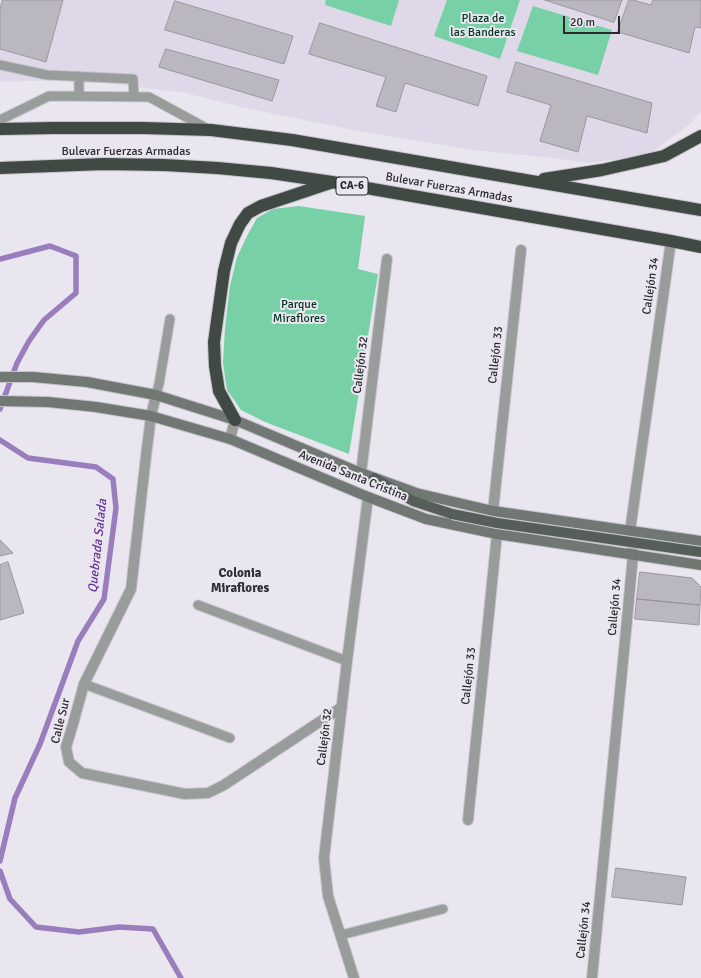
<!DOCTYPE html>
<html>
<head>
<meta charset="utf-8">
<style>
  body { margin:0 }
  #map { position:relative; width:701px; height:978px; overflow:hidden; background:#eae6f0; font-family:Signika,sans-serif }
  canvas { display:block }
  .scale { position:absolute; left:563px; top:16px; width:57px; height:18px; box-sizing:border-box; border:2px solid #2b292d; border-top:0; padding-left:5px; font-size:12px; line-height:14px; white-space:nowrap; color:#2b292d; -webkit-text-stroke:3px #eae6f0; paint-order:stroke }
</style>
</head>
<body>
<div id="map">
<canvas width="701" height="978"></canvas>
<div class="scale">20 m</div>
</div>
<script>
const ctx = document.querySelector('canvas').getContext('2d');
ctx.lineJoin = 'round';
function fillPath(path, color) {
  ctx.fillStyle = color;
  ctx.fill(path, 'evenodd');
}
function trace(path, color, width, dash) {
  ctx.strokeStyle = color;
  ctx.lineWidth = width;
  ctx.lineCap = dash ? 'butt' : 'round';
  ctx.setLineDash(dash || []);
  ctx.stroke(path);
}
function drawText(font, color, halo, rows, align = 'center') {
  ctx.font = font + ' Signika,sans-serif';
  ctx.lineWidth = 4;
  ctx.setLineDash([]);
  ctx.textBaseline = 'middle';
  ctx.strokeStyle = halo;
  ctx.fillStyle = color;
  for (const [text, x, y, turn = 0] of rows) {
    ctx.save();
    ctx.translate(x, y);
    ctx.rotate((+turn || 0) * Math.PI / 180);
    ctx.textAlign = isNaN(turn) ? turn : align;
    if (halo) ctx.strokeText(text, 0, 0);
    ctx.fillText(text, 0, 0);
    ctx.restore();
  }
}
const built = new Path2D(`
  M0,0H701V111L691,123L654,151L640,156L587,163L553,158L474,150L358,131L241,107L185,93L108,83L61,80L0,82Z`);
const green = new Path2D(`
  M326,0H399L391,26L325,5Z
  M447,0H520L500,59L434,36Z
  M533,6L612,30L598,75L517,51Z
  M299,206L365,216L358,269L378,274L349,454L265,422L241,410L227,390L223,363L225,328L230,286L237,257L247,236L257,218L273,209Z`);
const stream = new Path2D(`
  M0,259L50,246L76,256V293L44,320L29,341L17,363L0,409
  M0,440L28,458L96,467L113,479L116,508L104,599L78,641L40,744L15,798L0,861
  M0,871L10,899L36,927L79,932L119,927L153,929L181,978`);
const building = new Path2D(`
  M3,0H63L46,62L0,49V9Z
  M545,0H622L614,22Z
  M629,0H633L651,5L653,0H701V28L695,27L689,53L618,32Z
  M175,1L293,36L284,64L165,30Z
  M320,23L487,76L478,106L405,83L396,112L376,106L386,77L309,54Z
  M166,49L279,80L272,101L159,67Z
  M516,62L652,103L647,133L587,116L578,152L540,141L551,105L507,92Z
  M0,540L13,553L0,556Z
  M8,562L24,613L0,620V565Z
  M640,572L692,578L701,587L700,605L637,599Z
  M637,599L700,605L699,625L635,619Z
  M616,868L686,877L682,905L612,897Z`);
const lane = new Path2D(`
  M0,65L47,75L133,79L134,97
  M79,96V76
  M0,120L49,96L149,97L208,129
  M156,395L159,384L170,319
  M198,605L347,661
  M84,684L230,738
  M341,935L443,909`);
const street = new Path2D(`
  M156,395L151,416L146,456L131,589L84,684L73,724L66,747L69,762L82,773L185,794L208,793L224,785L342,707
  M230,439L235,420
  M361,473L387,259
  M493,511L521,250
  M468,820L497,534
  M354,978L328,896L324,858L347,661L368,497
  M592,978L627,620L633,555L630,531L671,241`);
const secondary = new Path2D(`
  M0,377H33L87,382L156,395L235,420L361,473L416,493L493,511L701,541
  M0,401L48,402L96,407L151,416L230,439L368,497L426,519L497,534L701,565`);
const primary = new Path2D(`
  M374,478L413,501L452,514`);
const highway = new Path2D(`
  M0,129L54,128H143L211,130L292,140L701,210
  M0,168L104,164L164,165L217,168L271,173L332,182L671,241L701,247
  M544,179L602,170L664,156L701,136
  M235,420L219,391L215,366L214,342L224,271L231,243L240,224L248,213L261,206L330,183`);
const primaryBridge = new Path2D(`
  M452,514L497,523L701,552`);
const shields = [
  [352,186,32]
];
const shieldNames = [
  ["CA-6",352,186]
];
const parkNames = [
  ["Plaza de",483,19],
  ["las Banderas",483,33],
  ["Parque",299,305],
  ["Miraflores",299,319]
];
const streetNames = [
  ["Bulevar Fuerzas Armadas",126,152],
  ["Bulevar Fuerzas Armadas",449,188,10],
  ["Callejón 34",651,286,-82],
  ["Callejón 33",496,355,-84],
  ["Callejón 32",361,365,-83],
  ["Avenida Santa Cristina",353,476,22],
  ["Callejón 34",615,607,-85],
  ["Callejón 33",469,676,-84],
  ["Calle Sur",61,721,-76],
  ["Callejón 32",325,737,-83],
  ["Callejón 34",584,930,-84]
];
const waterNames = [
  ["Quebrada Salada",98,546,-84]
];
const neighbourhoodNames = [
  ["Colonia",240,574],
  ["Miraflores",240,589]
];
fillPath(built, '#dfd8e9');
fillPath(green, '#77d0a6');
trace(stream, '#9a7dbc', 5.5);
fillPath(building, '#bbb7c1');
trace(building, '#9a969f', 1);
trace(lane, '#c8c4cd', 11);
trace(street, '#c8c4cd', 12);
trace(secondary, '#c8c4cd', 12);
trace(primary, '#c8c4cd', 12);
trace(highway, '#c8c4cd', 14);
trace(lane, '#989c9a', 9);
trace(street, '#989c9a', 10);
trace(secondary, '#717874', 10);
trace(primary, '#565e5a', 10);
trace(highway, '#404944', 12);
trace(primaryBridge, '#c8c4cd', 12, []);
trace(primaryBridge, '#565e5a', 10);
for (const [x, y, w] of shields) {
  const box = new Path2D();
  box.roundRect(x - w / 2, y - 9, w, 18, 3);
  ctx.fillStyle = '#eae6f0';
  ctx.fill(box);
  trace(box, '#2b292d', 1);
}
drawText('bold 11px', '#2b292d', null, shieldNames);
drawText('12px', '#003521', '#eae6f0', parkNames);
drawText('12px', '#2b292d', '#eae6f0', streetNames);
drawText('italic 13px', '#673296', '#eae6f0', waterNames);
drawText('bold 13px', '#2f2c34', '#eae6f0', neighbourhoodNames);
</script>
</body>
</html>
